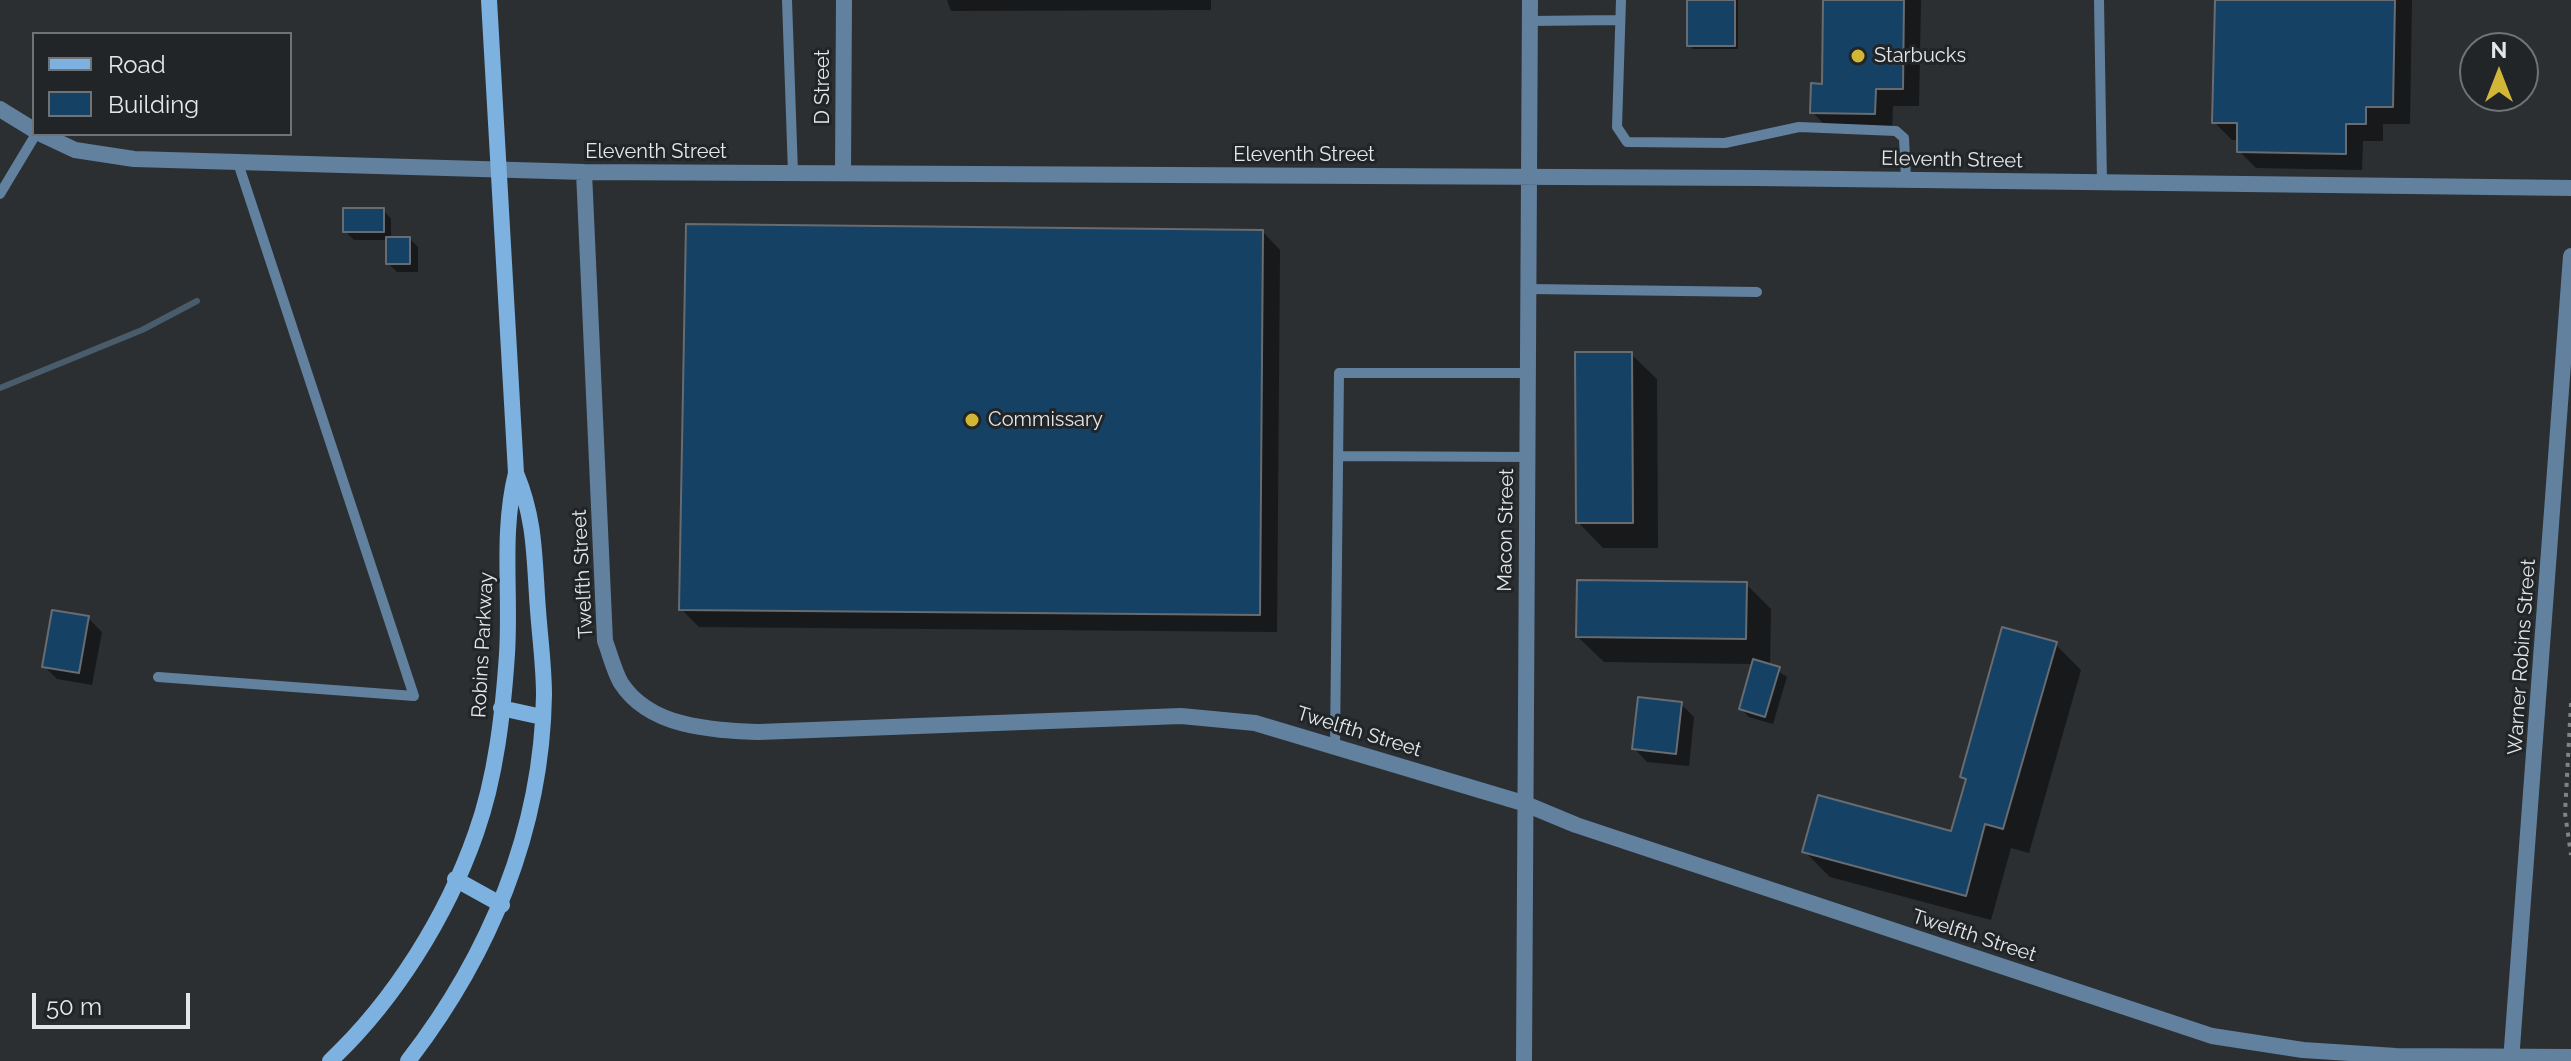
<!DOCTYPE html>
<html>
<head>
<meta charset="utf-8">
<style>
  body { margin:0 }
  #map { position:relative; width:2571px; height:1061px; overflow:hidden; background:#2b2f32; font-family:Raleway,sans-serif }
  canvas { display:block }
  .legend { position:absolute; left:32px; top:32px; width:260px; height:104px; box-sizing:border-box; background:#212528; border:2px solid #6f7375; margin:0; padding:10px 14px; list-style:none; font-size:24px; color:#e4e7e9 }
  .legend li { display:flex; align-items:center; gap:16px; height:40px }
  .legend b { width:40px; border:2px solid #6f7375 }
  .north { position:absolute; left:2459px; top:32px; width:80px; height:80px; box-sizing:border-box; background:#212528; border:2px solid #6f7375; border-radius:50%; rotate:0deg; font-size:22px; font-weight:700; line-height:32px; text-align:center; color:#e4e7e9 }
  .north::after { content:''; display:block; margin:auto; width:28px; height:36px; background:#d2b736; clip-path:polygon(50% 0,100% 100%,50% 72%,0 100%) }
  .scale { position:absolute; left:32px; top:993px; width:158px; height:36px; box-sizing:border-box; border:4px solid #e4e7e9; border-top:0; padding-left:10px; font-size:24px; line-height:28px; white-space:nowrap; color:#e4e7e9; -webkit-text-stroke:6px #212528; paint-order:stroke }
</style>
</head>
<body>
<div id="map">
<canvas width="2571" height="1061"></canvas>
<ul class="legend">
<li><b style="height:10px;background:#7db1df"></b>Road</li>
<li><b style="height:22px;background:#154164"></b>Building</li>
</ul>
<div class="north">N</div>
<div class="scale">50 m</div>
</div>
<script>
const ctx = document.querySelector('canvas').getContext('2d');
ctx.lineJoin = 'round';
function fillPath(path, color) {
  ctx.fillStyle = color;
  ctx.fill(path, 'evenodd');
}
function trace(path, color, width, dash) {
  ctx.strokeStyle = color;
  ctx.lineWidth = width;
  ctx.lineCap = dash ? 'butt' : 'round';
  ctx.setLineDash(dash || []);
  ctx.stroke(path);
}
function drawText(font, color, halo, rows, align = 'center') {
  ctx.font = font + ' Raleway,sans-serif';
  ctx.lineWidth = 6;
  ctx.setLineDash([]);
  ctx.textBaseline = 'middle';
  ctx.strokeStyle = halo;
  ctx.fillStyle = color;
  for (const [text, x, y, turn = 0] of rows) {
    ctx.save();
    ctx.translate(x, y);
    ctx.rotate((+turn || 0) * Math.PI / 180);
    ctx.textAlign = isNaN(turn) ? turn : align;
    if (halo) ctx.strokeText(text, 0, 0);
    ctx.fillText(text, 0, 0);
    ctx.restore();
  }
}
const shadow = new Path2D(`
  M947,0H1211V10L951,11Z
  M1689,0H1738V49H1693L1689,45Z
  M1825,0H1921L1919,106H1893L1892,131L1830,130L1812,112L1824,86Z
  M2217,0H2412L2410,124H2383V141H2363L2362,170L2256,168L2239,151V140H2232L2214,122Z
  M383,210L391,219V239H410L418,247V272H397L388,263V240H354L345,231Z
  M1263,232L1280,250L1277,632L699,627L681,609Z
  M1631,354L1657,379L1658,548H1603L1578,522Z
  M1746,584L1771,609L1770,666L1787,677L1773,724L1749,717L1741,709L1754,664L1604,662L1578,637Z
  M88,618L102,632L92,685L57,679L44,666Z
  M2055,644L2081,670L2029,853L2011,848L1991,920L1830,877L1804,851L1953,833L1967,782L1962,776Z
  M1681,704L1694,717L1689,766L1647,762L1634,748Z`);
const stream = new Path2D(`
  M0,388L142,330L197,301`);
const building = new Path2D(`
  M1687,0H1735V46H1687Z
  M1823,0H1904L1903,89H1876L1875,114L1810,113L1811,83L1822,84Z
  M2215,0H2395L2393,107H2366V124H2346V154L2237,152V123H2212Z
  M343,208H384V232H343Z
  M686,224L1263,230L1260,615L679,610Z
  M386,237H410V264H386Z
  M1575,352H1632L1633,523H1576Z
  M1577,580L1747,582L1746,639L1576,637Z
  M52,610L89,616L79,673L42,667Z
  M2002,627L2057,642L2003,829L1985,824L1966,896L1802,852L1818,795L1951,831L1966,779L1960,777Z
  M1753,659L1780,667L1765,717L1739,709Z
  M1638,697L1682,702L1676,754L1632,749Z`);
const path = new Path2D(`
  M2571,703L2565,813L2571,855`);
const lane = new Path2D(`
  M787,0L793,173
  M1621,0L1617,127L1627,142L1725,143L1799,127L1896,131L1904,138L1906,179
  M2099,0L2102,182
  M1530,21L1620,20
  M0,194L36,134
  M1529,289L1757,292
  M1338,456L1527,457
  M158,677L414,696L238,163
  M1335,745L1339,373H1528`);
const street = new Path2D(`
  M0,109L34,130
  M41,134L75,150L134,159L584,172L1757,178L2571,188
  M584,172L605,641C610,654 614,671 621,683C650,728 712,730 759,732L1181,716L1255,723L1523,803L1576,825L2212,1036L2303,1050L2396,1056L2571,1057
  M843,173L844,0
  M1524,1061L1530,0
  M2511,1061L2571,256`);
const secondary = new Path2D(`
  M501,708L542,717
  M455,879L502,905
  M330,1061C394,1001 447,916 476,833C496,777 503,713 507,654C511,592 501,534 516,473L489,0
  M408,1061C489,956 542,831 544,695C544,667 540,638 538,610C534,559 536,521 516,473`);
const markers = [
  [1858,56,8,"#d2b736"],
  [972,420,8,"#d2b736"]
];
const poiNames = [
  ["Starbucks",1874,56],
  ["Commissary",988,420]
];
const streetNames = [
  ["D Street",823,87,-90],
  ["Eleventh Street",656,152],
  ["Eleventh Street",1304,155],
  ["Eleventh Street",1952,160,1],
  ["Macon Street",1506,530,-89],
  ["Twelfth Street",583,574,-93],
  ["Robins Parkway",483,645,-87],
  ["Warner Robins Street",2522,657,-86],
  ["Twelfth Street",1359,732,17],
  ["Twelfth Street",1974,936,18]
];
fillPath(shadow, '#0007');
trace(stream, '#495c6c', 6);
fillPath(building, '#154164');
trace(building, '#686c70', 2);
trace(path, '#818487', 4, [4, 6]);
trace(lane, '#62819f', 10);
trace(street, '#62819f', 16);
trace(secondary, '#7db1df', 16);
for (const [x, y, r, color] of markers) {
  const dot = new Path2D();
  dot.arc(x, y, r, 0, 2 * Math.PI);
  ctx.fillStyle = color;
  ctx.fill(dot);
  trace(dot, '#212528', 3);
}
drawText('20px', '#e4e7e9', '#212528', poiNames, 'left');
drawText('20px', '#e4e7e9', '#212528', streetNames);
</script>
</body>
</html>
